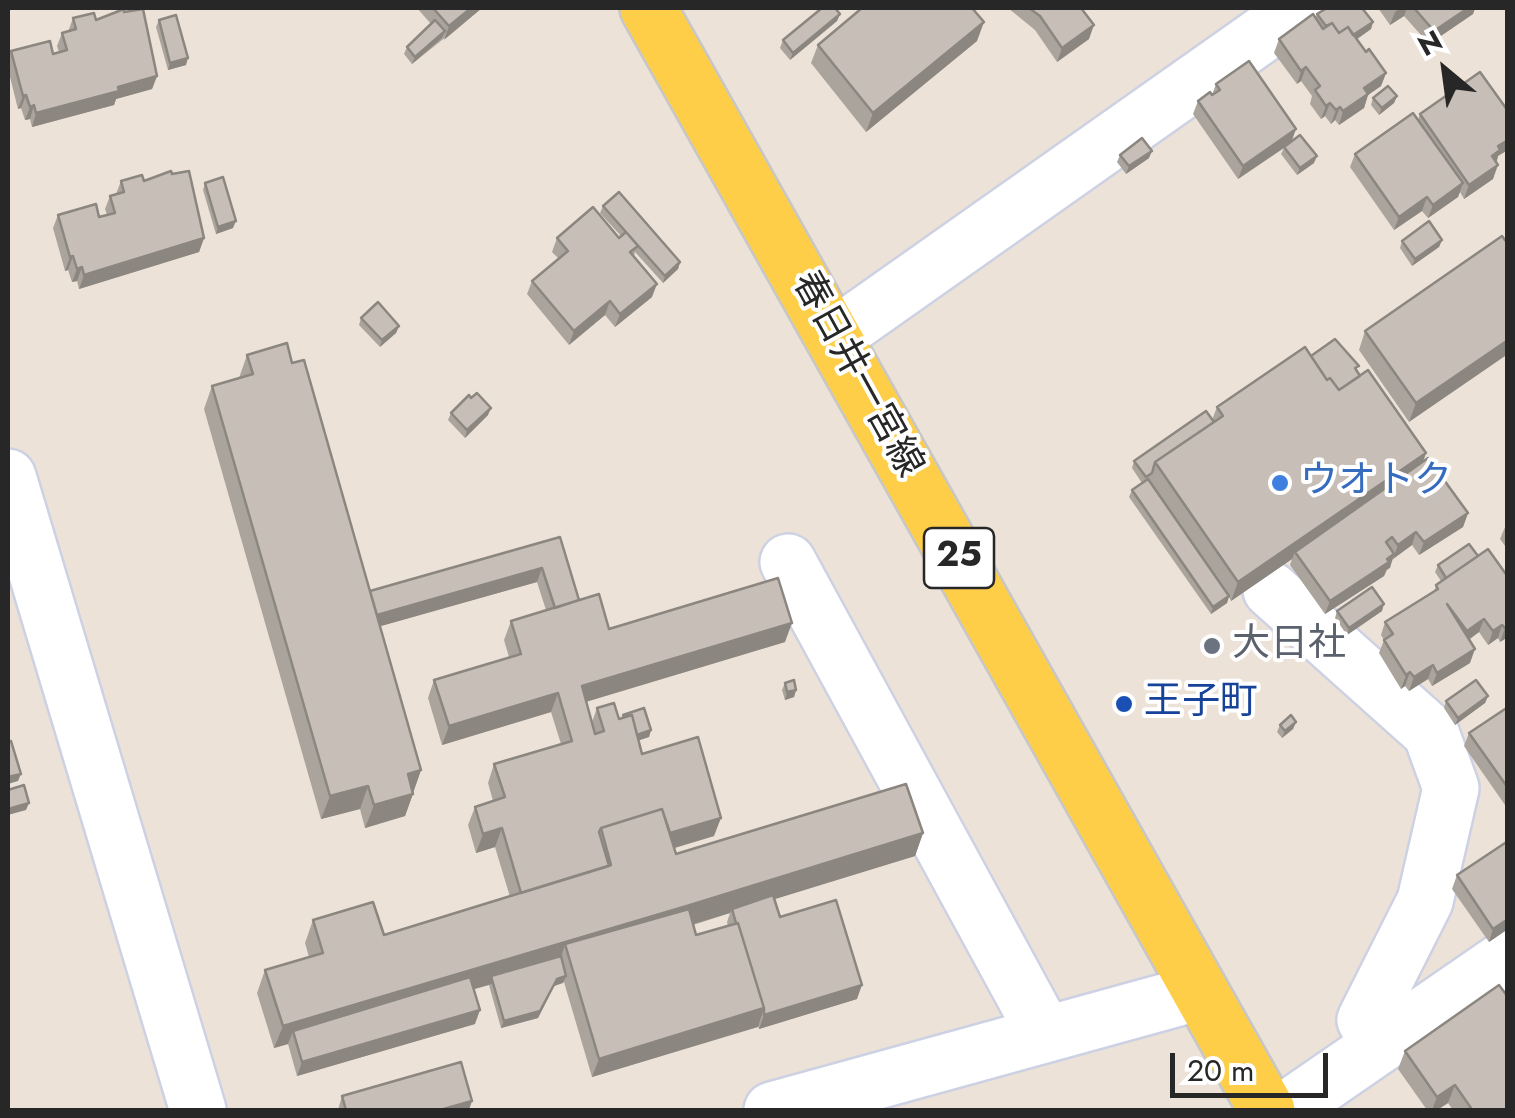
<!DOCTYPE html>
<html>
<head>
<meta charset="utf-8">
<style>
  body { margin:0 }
  #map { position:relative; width:1515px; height:1118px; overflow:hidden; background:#ece2d7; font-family:Jost,sans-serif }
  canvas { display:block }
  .frame { position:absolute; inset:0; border:10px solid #272727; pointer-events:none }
  .north { position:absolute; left:1395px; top:20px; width:100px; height:100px; -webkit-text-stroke:8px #fff; paint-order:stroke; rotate:331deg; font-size:28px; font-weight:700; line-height:40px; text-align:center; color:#272727 }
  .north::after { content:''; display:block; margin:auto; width:35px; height:45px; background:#272727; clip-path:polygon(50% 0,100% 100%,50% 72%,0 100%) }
  .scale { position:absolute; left:1170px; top:1053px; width:158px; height:45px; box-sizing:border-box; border:5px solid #272727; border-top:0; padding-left:12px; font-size:30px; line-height:35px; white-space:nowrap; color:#272727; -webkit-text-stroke:8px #fff; paint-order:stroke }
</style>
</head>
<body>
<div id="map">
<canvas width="1515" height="1118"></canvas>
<div class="frame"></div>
<div class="north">N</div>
<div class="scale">20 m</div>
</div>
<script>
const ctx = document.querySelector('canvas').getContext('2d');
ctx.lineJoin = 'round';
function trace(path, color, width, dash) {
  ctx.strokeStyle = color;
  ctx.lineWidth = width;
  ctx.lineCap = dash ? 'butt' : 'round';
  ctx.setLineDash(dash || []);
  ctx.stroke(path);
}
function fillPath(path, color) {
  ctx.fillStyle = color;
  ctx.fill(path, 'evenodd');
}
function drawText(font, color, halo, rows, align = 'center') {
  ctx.font = font + ' Jost,"Noto Sans JP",sans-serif';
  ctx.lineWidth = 8;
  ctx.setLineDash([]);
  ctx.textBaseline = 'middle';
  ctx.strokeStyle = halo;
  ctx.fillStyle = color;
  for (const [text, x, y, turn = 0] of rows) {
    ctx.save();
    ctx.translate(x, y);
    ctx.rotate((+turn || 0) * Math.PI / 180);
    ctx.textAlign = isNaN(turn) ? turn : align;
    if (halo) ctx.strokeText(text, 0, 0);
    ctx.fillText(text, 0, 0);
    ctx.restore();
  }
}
const minor = new Path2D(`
  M835,336L1300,8
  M8,477L198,1110
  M788,562L1045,1034
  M1271,590L1431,733L1451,788L1425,901L1365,1020L1379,1046
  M772,1110L1200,992
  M1286,1110L1508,957`);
const primary = new Path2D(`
  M648,8L1267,1110`);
const wall = new Path2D(`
  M417,8H482L412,64L404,54L407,47L431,24Z
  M1008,8H1081L1089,39L1057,62L1035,30Z
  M1378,8H1475L1473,14L1429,44L1404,16L1390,25Z
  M124,12L157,76L152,89L116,99L114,105L32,127L30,119L25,120L21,108L18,109L8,69V62L11,51L53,54L59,52L57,46L62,33L68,32L73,18L96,20Z
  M840,14L837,21L790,60L780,48L783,40Z
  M1317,14L1373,22L1371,29L1356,40L1366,52L1386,73L1381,86L1368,95L1364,108L1339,125L1335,120L1331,124L1325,116L1321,119L1310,104L1312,96L1301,81L1297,84L1274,53L1279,39L1316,17Z
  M159,20L186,65L168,70L156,27Z
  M977,41L866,132L811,63L818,45Z
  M1216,84L1292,141L1314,163L1297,175L1281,154L1284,148L1238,179L1193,114L1198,101L1212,95Z
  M1397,96L1394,103L1379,115L1371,105L1373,98Z
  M1420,114L1498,156L1493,179L1464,199L1460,192L1458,197L1428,218L1422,211L1394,230L1350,167L1355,154L1418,120Z
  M1120,155L1149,158L1126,174L1117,162Z
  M121,181H144L204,238L199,252L79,289L77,281L72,282L68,270L65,271L53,228L58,215L99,217L107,215L105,209L110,196L116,194Z
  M205,183L233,228L216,234L203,190Z
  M603,206L680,262L678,269L663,283L635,252L634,257L652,297L615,327L605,315L569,345L527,294L532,281L559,259L552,252L557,238H619L621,236L600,213Z
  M1442,240L1439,247L1412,266L1400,248L1402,241Z
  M1508,244L1409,422L1359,350L1365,331Z
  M361,318L399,326L396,333L380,347L359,325Z
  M247,355L292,363L370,591L560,537L579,600L609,629L785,642L586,702L592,722L597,708L619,719L622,718L623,715L651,730L649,737L639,740L642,754L714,836L675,848L676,854L923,833L915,856L774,899L780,917L857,999L759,1029L758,1026L592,1077L564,982L554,986L538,1018L501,1028L489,985L474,989L475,1024L297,1076L288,1044L274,1048L257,993L265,970L309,957L305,943L313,920L384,935L510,897L495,847L476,853L468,825L475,807L493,801L488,783L494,764L561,744L551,712L442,745L428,698L434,680L509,657L504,640L511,621L546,610L537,582L380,626L421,770L405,816L365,828L360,809L321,819L204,409L212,386L239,378ZM730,913L727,922L728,926L696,935L693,925Z
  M1311,356L1357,371L1426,453L1423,462L1468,513L1463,527L1419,555L1412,545L1393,559L1384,576L1325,614L1290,565L1292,559L1231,601L1229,597L1227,603L1211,614L1129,497L1132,490L1142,483L1132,468L1134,461L1212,420L1217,407Z
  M471,398L488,415L465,438L448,420L451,413Z
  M1508,520V550L1500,539Z
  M1478,556L1508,577V637L1500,642L1498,638L1488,645L1479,632L1469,640L1470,663L1432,686L1428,679L1409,691L1405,686L1401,689L1379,653L1384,640L1381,635L1385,622L1434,592L1436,585L1441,581L1435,572L1438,565Z
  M1337,611H1382L1347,635L1335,618Z
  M785,683L796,690L794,697L785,700L782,690Z
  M1488,696L1485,703L1455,725L1444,708L1446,701Z
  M1508,707V803L1505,805L1464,746L1469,733Z
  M1296,722L1293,729L1282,738L1277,732L1280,725Z
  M1508,841V929L1489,942L1452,889L1457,875Z
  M1405,1051L1508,1110H1453L1448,1103L1437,1110H1427L1398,1069Z
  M342,1096L469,1110H338Z`);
const shadedWall = new Path2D(`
  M471,8H482L444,40L449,26Z
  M1401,8H1407L1404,16L1390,25L1395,12Z
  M1468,8H1475L1473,14L1429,44L1434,31Z
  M840,14L837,21L790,60L793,53Z
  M984,22L977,41L866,132L873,113Z
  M1373,22L1371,29L1354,41L1348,37Z
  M1094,25L1089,39L1057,62L1062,48Z
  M445,31L442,38L412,64L415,57Z
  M188,58L186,65L168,70L170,63Z
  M1306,67L1301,81L1297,84L1301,71Z
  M1386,73L1381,86L1368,95L1364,108L1339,125L1343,111L1364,88Z
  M157,76L152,89L116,99L114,105L32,127L36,113L118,87Z
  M26,95L21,108L18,109L23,96Z
  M1397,96L1394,103L1379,115L1382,108Z
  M1330,103L1325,116L1321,119L1326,106Z
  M34,105L30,119L25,120L30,107Z
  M1340,107L1335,120L1331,124L1336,110Z
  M1296,129L1291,143L1238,179L1243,166Z
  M1508,140V150L1498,156L1496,163L1492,156L1498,146Z
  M1152,151L1149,158L1126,174L1129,166Z
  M1317,156L1314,163L1297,175L1300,168Z
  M1498,165L1493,179L1464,199L1469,185Z
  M1463,183L1458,197L1428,218L1433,205Z
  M1427,197L1422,211L1394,230L1399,217Z
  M236,221L233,228L216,234L218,227Z
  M204,238L199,252L79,289L84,275Z
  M1442,240L1439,247L1412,266L1415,259Z
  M73,256L68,270L65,271L70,257Z
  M680,262L678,269L663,283L665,276Z
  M82,267L77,281L72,282L77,269Z
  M657,284L652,297L615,327L620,314Z
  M610,301L605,315L569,345L574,331Z
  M399,326L396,333L380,347L382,340Z
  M1508,340V354L1409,422L1416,403Z
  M491,408L488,415L465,438L467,430Z
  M1426,453L1419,472L1295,552L1292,559L1231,601L1238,582Z
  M1468,513L1463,527L1419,555L1424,542Z
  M1416,532L1412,545L1393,559L1398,545Z
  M1394,554L1390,568L1386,570L1384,576L1325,614L1330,601Z
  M542,568L537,582L367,630L372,617Z
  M1229,596L1227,603L1211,614L1213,607Z
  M1384,604L1382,611L1347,635L1349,628Z
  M1484,619L1479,632L1462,644L1467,631Z
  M792,623L785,642L575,705L582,686Z
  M1502,625L1498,638L1488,645L1493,631Z
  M1508,627V637L1500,642L1505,628Z
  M1475,649L1470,663L1432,686L1437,673Z
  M1433,665L1428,679L1409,691L1414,677Z
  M1410,672L1405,686L1401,689L1406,675Z
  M796,690L794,697L785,700L787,692Z
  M558,693L551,712L442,745L449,726Z
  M1488,696L1485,703L1455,725L1458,718Z
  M1296,722L1293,729L1282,738L1285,731Z
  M651,730L649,737L628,744L630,737Z
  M421,770L413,793L408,774Z
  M21,774L18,781L8,784V777Z
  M368,786L360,809L321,819L330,796Z
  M413,794L405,816L365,828L374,805Z
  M29,803L26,810L8,815V809Z
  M721,818L714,836L660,852L667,834Z
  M502,828L495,847L476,853L483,834Z
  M923,833L915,856L733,912L732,909L730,913L570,961L565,944L559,964L296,1042L293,1031L288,1044L274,1048L283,1026Z
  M1508,919V929L1489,942L1493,929Z
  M566,976L563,983L554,986L538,1018L501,1028L504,1021L557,979Z
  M862,985L857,999L759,1029L764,1015Z
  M764,1008L758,1027L592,1077L599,1059Z
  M480,1010L475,1024L297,1076L302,1062Z
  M1455,1085L1448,1103L1437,1110H1432L1437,1097Z
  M472,1101L469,1110H440Z`);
const building = new Path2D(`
  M433,8H471L449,26Z
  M822,8H835L840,14L793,53L783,40Z
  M862,8H972L984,22L873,113L818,45Z
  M1029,8H1081L1094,25L1062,48L1040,16Z
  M1327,8H1362L1373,22L1353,35L1348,27L1339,33L1332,23L1326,26L1317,14Z
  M1414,8H1468L1434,31Z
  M124,9V12L143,9L157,76L118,87L119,91L36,113L34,105L30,107L26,95L23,96L11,51L50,41L53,54L67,50L62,33L76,29L73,18L94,13L96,20Z
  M1313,14L1323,29L1332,23L1339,33L1348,27L1366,52L1369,49L1386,73L1364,88L1368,94L1343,111L1340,107L1336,110L1330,103L1326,106L1315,90L1320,86L1306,67L1301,71L1279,39Z
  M176,15L188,58L170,63L159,20Z
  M435,20L445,31L415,57L407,47Z
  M1249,61L1296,129L1243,166L1198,101L1210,92L1212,95L1220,90L1216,84Z
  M1480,72L1508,111V140L1498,146L1500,150L1492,156L1498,165L1469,185L1420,114Z
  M1388,86L1397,96L1382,108L1373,98Z
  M1413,113L1463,183L1433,205L1427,197L1399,217L1355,154Z
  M1300,135L1317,156L1300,168L1284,147Z
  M1142,138L1152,151L1129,166L1120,155Z
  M171,171L172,174L189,171L204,238L84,275L82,267L77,269L73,256L70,257L58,215L96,204L99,217L115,213L110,196L124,192L121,181L142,175L144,181Z
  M223,177L236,221L218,227L205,183Z
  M619,192L680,262L665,276L603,206Z
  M593,207L619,238L626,232L638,246L630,252L657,284L620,314L610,301L574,331L532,281L568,251L557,238Z
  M1429,221L1442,240L1415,259L1402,241Z
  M1502,236L1508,244V340L1416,403L1365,331Z
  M378,302L399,326L382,340L361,318Z
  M1335,339L1359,366L1355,368L1360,376L1339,390L1330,378L1327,380L1311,356Z
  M287,343L292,363L304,360L421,770L408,774L413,794L374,805L368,786L330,796L212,386L253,374L247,355Z
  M1305,347L1327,380L1330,378L1339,390L1368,370L1426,453L1238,582L1155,462L1223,416L1217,407Z
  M477,393L491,408L467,430L451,413L469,395L471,398Z
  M1206,411L1214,422L1155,462L1152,473L1146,477L1134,461Z
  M1428,458L1468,513L1424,542L1416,532L1398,545L1392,537L1386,542L1394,554L1387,559L1389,562L1330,601L1295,552Z
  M1148,479L1229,596L1213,607L1132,490Z
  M560,537L579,600L555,608L542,568L377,615L370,591Z
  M1469,544L1478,556L1446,578L1438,565Z
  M1488,549L1508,577V627L1505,628L1502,625L1493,631L1484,619L1467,631L1447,604L1475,649L1437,673L1433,665L1414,677L1410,672L1406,675L1384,640L1393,634L1385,622L1438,589L1436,585Z
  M778,578L792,623L582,686L595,734L604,731L597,708L614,703L619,719L632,715L642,754L698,737L721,818L670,833L662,809L601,828L599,832L609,866L521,893L502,828L483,834L475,807L505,797L494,764L572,741L558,693L449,726L434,680L521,654L511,621L599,594L609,629Z
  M1372,587L1384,604L1349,628L1337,611Z
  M794,680L796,690L787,692L785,683Z
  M1476,680L1488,696L1458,718L1446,701Z
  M1508,707V788L1469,733Z
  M644,708L651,730L637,735L632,715L624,717L623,715Z
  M1291,715L1296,722L1285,731L1280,725Z
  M11,741L21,774L8,777V742Z
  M906,784L923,833L690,905L283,1026L265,970L323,953L313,920L373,902L384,935L611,865L601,828L662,809L676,854Z
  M24,785L29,803L8,809V790Z
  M1508,841V919L1493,929L1457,875Z
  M773,895L780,917L836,900L862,985L764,1015V1008L738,923H736L732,909Z
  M689,909L696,935L738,923L764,1008L599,1059L565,944Z
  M561,956L566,976L557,979L540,1011L504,1021L491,976Z
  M470,977L480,1010L302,1062L293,1031Z
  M1499,985L1508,997V1110H1466L1471,1108L1455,1085L1437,1097L1405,1051Z
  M461,1062L472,1101L440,1110H346L342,1096Z`);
const markers = [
  [1280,483,10,"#3f7fe0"],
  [1212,646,10,"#6b7280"],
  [1124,704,10,"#1a4fb4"]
];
const shields = [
  [959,558,70]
];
const shieldNames = [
  ["25",959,558]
];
const streetNames = [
  ["春日井一宮線",856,375,61]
];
const shopNames = [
  ["ウオトク",1300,483]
];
const worshipNames = [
  ["大日社",1232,646]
];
const transitNames = [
  ["王子町",1144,704]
];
trace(minor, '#ccd1e3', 60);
trace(primary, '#c7c7c7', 60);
trace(minor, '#fff', 55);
trace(primary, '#ffce49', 55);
fillPath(wall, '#aba49d');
fillPath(shadedWall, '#8b8680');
fillPath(building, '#c7bfb7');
trace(building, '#8b8680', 2.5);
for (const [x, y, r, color] of markers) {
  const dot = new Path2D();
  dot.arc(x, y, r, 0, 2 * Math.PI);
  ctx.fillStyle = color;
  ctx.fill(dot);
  trace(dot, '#fff', 4);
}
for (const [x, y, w] of shields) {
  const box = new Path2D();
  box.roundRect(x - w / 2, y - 30, w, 60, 8);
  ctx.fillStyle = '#fff';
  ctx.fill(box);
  trace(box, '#272727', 2.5);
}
drawText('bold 35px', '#272727', null, shieldNames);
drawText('38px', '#272727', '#fff', streetNames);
drawText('38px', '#366cbe', '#fff', shopNames, 'left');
drawText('38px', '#5b616d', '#fff', worshipNames, 'left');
drawText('38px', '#164399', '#fff', transitNames, 'left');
</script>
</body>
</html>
